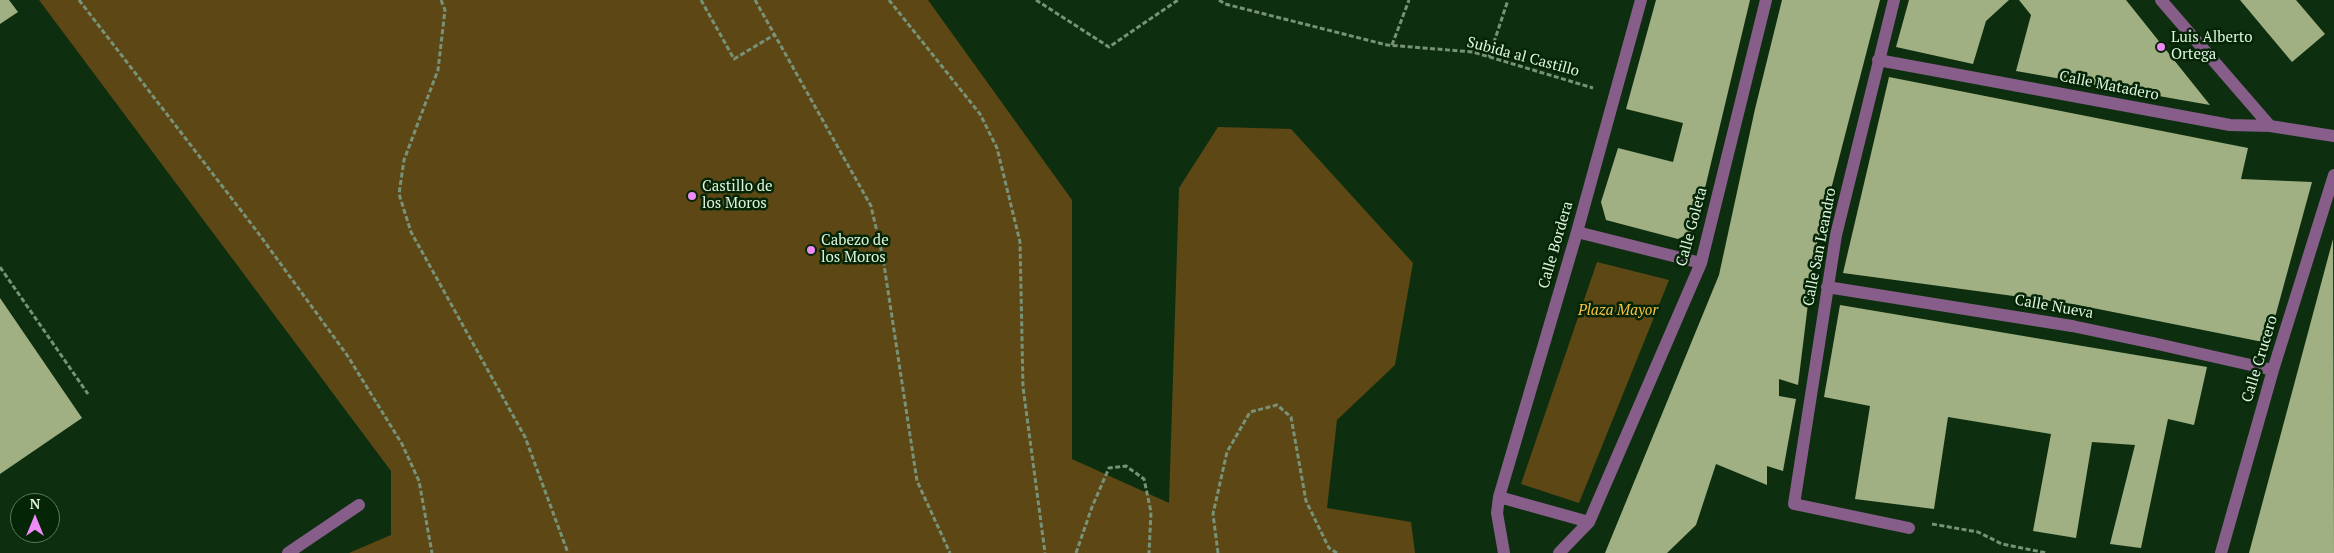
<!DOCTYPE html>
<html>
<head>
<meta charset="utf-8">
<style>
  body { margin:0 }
  #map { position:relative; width:2334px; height:553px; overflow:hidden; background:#0e2f0f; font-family:"PT Serif",serif }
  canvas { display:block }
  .north { position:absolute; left:10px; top:493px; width:50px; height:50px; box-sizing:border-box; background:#042506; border:1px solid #5c785d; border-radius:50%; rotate:0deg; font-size:14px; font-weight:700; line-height:20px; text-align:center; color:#e0f4df }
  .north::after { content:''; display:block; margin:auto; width:18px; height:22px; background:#ef8bf7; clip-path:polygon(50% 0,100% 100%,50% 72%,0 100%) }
</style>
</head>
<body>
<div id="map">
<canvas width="2334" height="553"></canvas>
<div class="north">N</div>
</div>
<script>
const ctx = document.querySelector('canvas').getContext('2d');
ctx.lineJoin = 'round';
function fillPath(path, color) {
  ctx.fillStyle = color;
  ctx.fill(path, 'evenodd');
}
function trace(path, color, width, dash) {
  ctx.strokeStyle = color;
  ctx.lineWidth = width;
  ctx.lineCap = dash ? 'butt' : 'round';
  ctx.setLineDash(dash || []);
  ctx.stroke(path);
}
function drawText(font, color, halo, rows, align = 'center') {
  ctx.font = font + ' "PT Serif",serif';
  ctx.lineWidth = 5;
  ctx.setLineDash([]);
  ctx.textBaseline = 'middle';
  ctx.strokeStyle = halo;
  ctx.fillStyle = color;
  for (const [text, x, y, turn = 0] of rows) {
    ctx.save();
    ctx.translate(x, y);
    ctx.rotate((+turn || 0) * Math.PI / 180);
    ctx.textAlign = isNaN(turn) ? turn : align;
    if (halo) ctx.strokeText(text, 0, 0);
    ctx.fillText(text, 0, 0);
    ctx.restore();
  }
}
const green = new Path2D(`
  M39,0H928L1072,200V459L1169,503L1179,188L1218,127L1291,129L1413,263L1395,365L1337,420L1327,508L1411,522L1415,553H349L391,535V471Z
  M1597,262L1669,280L1579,503L1521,484Z`);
const building = new Path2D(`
  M0,0H9L18,12L0,24Z
  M1656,0H1750L1695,230L1678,239L1606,220L1601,202L1618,148L1673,162L1683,123L1626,109Z
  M1782,0H1880L1814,255L1798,385L1779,379V396L1796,399L1783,471L1767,466V485L1716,464L1696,525L1667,553H1605L1719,275L1755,109Z
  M1909,0H2009L1986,21L1973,64L1896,47Z
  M2019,0H2126L2210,105L2016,71L2031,15Z
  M2240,0H2296L2325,34L2292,62Z
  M1889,77L2248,148L2241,179L2312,182L2268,343L2073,304L1843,273Z
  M2333,239L2334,553H2249Z
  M0,298L82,418L0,474Z
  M1840,305L2207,367L2194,425L2168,419L2141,548L2110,544L2135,445L2092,442L2076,538L2033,531L2051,434L1948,417L1934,509L1855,499L1870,406L1824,397Z`);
const path = new Path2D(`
  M79,0L256,230L347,355L402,444L419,481L432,553
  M441,0L445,10L438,70L404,160L399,194L411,232L525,437L568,553
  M701,0L734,59L774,35
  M755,0L871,206L883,258L917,481L950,553
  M889,0L980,114L997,148L1020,242L1023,387L1045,553
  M1036,0L1109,47L1178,0
  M1219,0L1225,4L1387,45L1473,52L1593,88
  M1392,45L1409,0
  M1489,57L1508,0
  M0,267L88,394
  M1932,524L1978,532L2002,544L2047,553
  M1076,553L1092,507L1109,468L1126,466L1144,479L1151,512L1149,553
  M1218,553L1213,514L1227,452L1250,412L1277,405L1291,417L1306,501L1329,548L1337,553`);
const pedestrian = new Path2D(`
  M2072,326L2153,343`);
const minor = new Path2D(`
  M1894,0L1836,235L1794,504L1909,528
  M2161,0L2270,126
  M1878,60L2230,125L2270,126L2334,136
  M1577,232L1701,263
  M1827,287L2072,326
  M2153,343L2273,370
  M1499,497L1589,522
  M288,553L359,505
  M1504,553L1497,513L1499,497L1577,232L1641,0
  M1559,553L1589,522L1701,263L1766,0
  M2221,553L2273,370L2334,175`);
const markers = [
  [2161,47,5,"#ef8bf7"],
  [692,196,5,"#ef8bf7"],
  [811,250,5,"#ef8bf7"]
];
const poiNames = [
  ["Luis Alberto",2171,38],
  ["Ortega",2171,55],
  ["Castillo de",702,187],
  ["los Moros",702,204],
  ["Cabezo de",821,241],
  ["los Moros",821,258]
];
const streetNames = [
  ["Subida al Castillo",1523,57,15],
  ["Calle Matadero",2109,86,11],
  ["Calle Goleta",1692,227,-75],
  ["Calle Bordera",1556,245,-74],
  ["Calle San Leandro",1820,247,-79],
  ["Calle Nueva",2054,307,10],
  ["Calle Crucero",2260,359,-73]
];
const parkNames = [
  ["Plaza Mayor",1618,311]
];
fillPath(green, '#5d4715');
fillPath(building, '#a0b082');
trace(path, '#789278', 3, [5, 2.5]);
trace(pedestrian, '#865e89', 12);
trace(minor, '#865e89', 12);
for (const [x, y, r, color] of markers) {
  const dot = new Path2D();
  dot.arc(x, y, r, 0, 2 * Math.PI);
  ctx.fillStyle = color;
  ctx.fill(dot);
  trace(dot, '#042506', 2);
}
drawText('15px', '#e0f4df', '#042506', poiNames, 'left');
drawText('15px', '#e0f4df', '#042506', streetNames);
drawText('italic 15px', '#f8c144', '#042506', parkNames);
</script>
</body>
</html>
